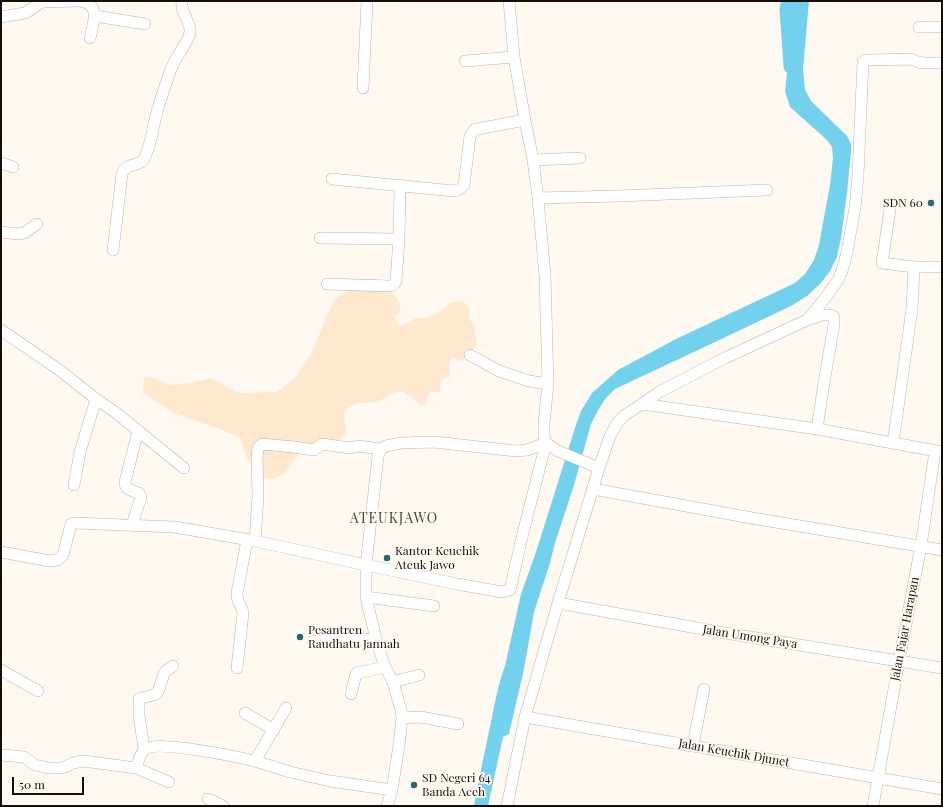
<!DOCTYPE html>
<html>
<head>
<meta charset="utf-8">
<style>
  body { margin:0 }
  #map { position:relative; width:943px; height:807px; overflow:hidden; background:#fff9f2; font-family:"Playfair Display",serif }
  canvas { display:block }
  .frame { position:absolute; inset:0; border:2px solid #13100c; pointer-events:none }
  .scale { position:absolute; left:12px; top:777px; width:72px; height:18px; box-sizing:border-box; border:2px solid #13100c; border-top:0; padding-left:5px; font-size:12px; line-height:14px; white-space:nowrap; color:#13100c; -webkit-text-stroke:3px #fff9f2; paint-order:stroke }
</style>
</head>
<body>
<div id="map">
<canvas width="943" height="807"></canvas>
<div class="frame"></div>
<div class="scale">50 m</div>
</div>
<script>
const ctx = document.querySelector('canvas').getContext('2d');
ctx.lineJoin = 'round';
function fillPath(path, color) {
  ctx.fillStyle = color;
  ctx.fill(path, 'evenodd');
}
function trace(path, color, width, dash) {
  ctx.strokeStyle = color;
  ctx.lineWidth = width;
  ctx.lineCap = dash ? 'butt' : 'round';
  ctx.setLineDash(dash || []);
  ctx.stroke(path);
}
function drawText(font, color, halo, rows, align = 'center') {
  ctx.font = font + ' "Playfair Display",serif';
  ctx.lineWidth = 3.5;
  ctx.setLineDash([]);
  ctx.textBaseline = 'middle';
  ctx.strokeStyle = halo;
  ctx.fillStyle = color;
  for (const [text, x, y, turn = 0] of rows) {
    ctx.save();
    ctx.translate(x, y);
    ctx.rotate((+turn || 0) * Math.PI / 180);
    ctx.textAlign = isNaN(turn) ? turn : align;
    if (halo) ctx.strokeText(text, 0, 0);
    ctx.fillText(text, 0, 0);
    ctx.restore();
  }
}
const green = new Path2D(`
  M360,288L390,291L397,298L401,309L395,317L399,327L416,318H427L440,312L451,303L462,300L468,306L470,319L475,329L477,345L469,356L461,361L452,357L449,364L450,376L442,379L440,390L437,393L430,391L425,405L421,406L412,397L401,391L394,393L379,401L370,403H356L346,409L344,414L346,432L342,438L334,444L302,448L284,474L274,479L263,478L254,468L247,459L240,438L220,429L176,414L143,393L144,377H151L169,385L192,383L210,378L239,393L277,392L295,378L312,352L332,304L341,294Z`);
const water = new Path2D(`
  M795,1H809L803,69L805,90L811,101L847,136L851,144V153L847,192L841,238L837,257L830,271L821,283L807,296L791,306L713,343L615,389L606,398L598,410L591,424L574,485L555,543L550,563L534,612L524,669L509,734L503,737L488,806H474C479,778 485,750 491,722C495,703 498,684 505,666L521,594L536,552L575,428L581,411L592,393L618,370L676,339L795,283L805,274L814,260L819,245L830,185L833,158L832,147L827,140L790,107L785,91Z`);
const river = new Path2D(`
  M790,1L788,9L792,66`);
const minor = new Path2D(`
  M80,1C102,4 93,24 90,38
  M42,2L79,1
  M95,16L145,24
  M1,17L25,13L30,10L42,2V1
  M919,27H942
  M465,61L514,57
  M363,88L367,1
  M533,160L580,158
  M1,163L13,167
  M332,179L454,191C459,190 461,189 464,185L470,136L474,130L477,129L525,120
  M538,198L619,196L767,190
  M890,209L882,263L914,267
  M1,232L17,234L24,233L37,224
  M320,238L399,239
  M113,250L122,174C126,161 141,168 145,157C151,143 153,127 157,112C161,98 166,83 171,69C176,56 186,46 190,33C192,23 180,14 182,1
  M327,284L389,286C393,286 394,285 396,281L399,239L400,185
  M807,320L823,301L838,280L842,271L847,252L855,208L858,175L863,62L865,60H871L911,59L918,62L923,63H942
  M1,330L58,369L96,399L115,412L184,468
  M470,355L499,371L529,381L548,384
  M642,404L659,392L725,358L807,320L822,315H831L834,317V324L823,389L817,429
  M546,443L558,451L599,468
  M893,443L912,309L914,267H942
  M74,485L80,452L96,399
  M593,489L752,518L942,550
  M132,525L141,497L139,493C133,491 125,490 125,482L138,431
  M255,541L258,496L257,457L258,448L262,444L294,447L314,450L322,444L350,448L358,446L381,449
  M1,552L50,561L57,560L63,555L71,524L74,523L175,527L255,541L366,565L457,584L502,592L510,590L523,533L546,443L544,436V423L548,384L545,276L538,198L533,160L525,120L514,57L509,1
  M366,597L434,606
  M558,603L725,633L942,668
  M313,641L376,639
  M237,668L243,613C242,605 236,602 237,593L247,540
  M1,670L38,691
  M393,682L419,675
  M351,694L356,674L357,673L385,667
  M245,713L274,730
  M525,717L942,789
  M402,718L421,717L458,724
  M693,745L704,689
  M144,749L139,715V699L141,698L154,695L158,692L164,674L166,671L173,666
  M1,755L24,757L35,765L48,768H62L67,766L73,763L83,761L136,768C138,763 140,753 145,749C157,740 238,757 255,761L286,708
  M255,761L290,772L330,781L392,790
  M136,768L169,782
  M208,799L223,806
  M387,806L392,790L399,745L402,718L401,710L393,682L385,667L376,639L366,597V565L378,456L381,449L386,446L401,443L434,442L516,451L527,450L546,443
  M507,806L525,717L558,603L599,468L610,436L618,422L625,415L642,404L817,429L942,452
  M873,806L899,661L921,546L935,451`);
const markers = [
  [931,203,4,"#25687a"],
  [387,558,4,"#25687a"],
  [300,637,4,"#25687a"],
  [414,785,4,"#25687a"]
];
const poiNames = [
  ["SDN 60",923,203,"right"],
  ["Kantor Keuchik",395,551],
  ["Ateuk Jawo",395,565],
  ["Pesantren",308,630],
  ["Raudhatu Jannah",308,644],
  ["SD Negeri 64",422,778],
  ["Banda Aceh",422,792]
];
const streetNames = [
  ["Jalan Fajar Harapan",905,629,-79],
  ["Jalan Umong Paya",750,637,9],
  ["Jalan Keuchik Djunet",734,753,10]
];
const quarterNames = [
  ["ATEUKJAWO",394,519]
];
fillPath(green, '#fee8ce');
fillPath(water, '#72d2ee');
trace(river, '#72d2ee', 17);
trace(minor, '#bcb3a8', 12);
trace(minor, '#fff', 11);
for (const [x, y, r, color] of markers) {
  const dot = new Path2D();
  dot.arc(x, y, r, 0, 2 * Math.PI);
  ctx.fillStyle = color;
  ctx.fill(dot);
  trace(dot, '#fff9f2', 1.5);
}
drawText('12px', '#13100c', '#fff9f2', poiNames, 'left');
drawText('12px', '#13100c', '#fff9f2', streetNames);
ctx.letterSpacing = '1px';
drawText('14px', '#4f473e', '#fff9f2', quarterNames);
ctx.letterSpacing = '0px';
</script>
</body>
</html>
